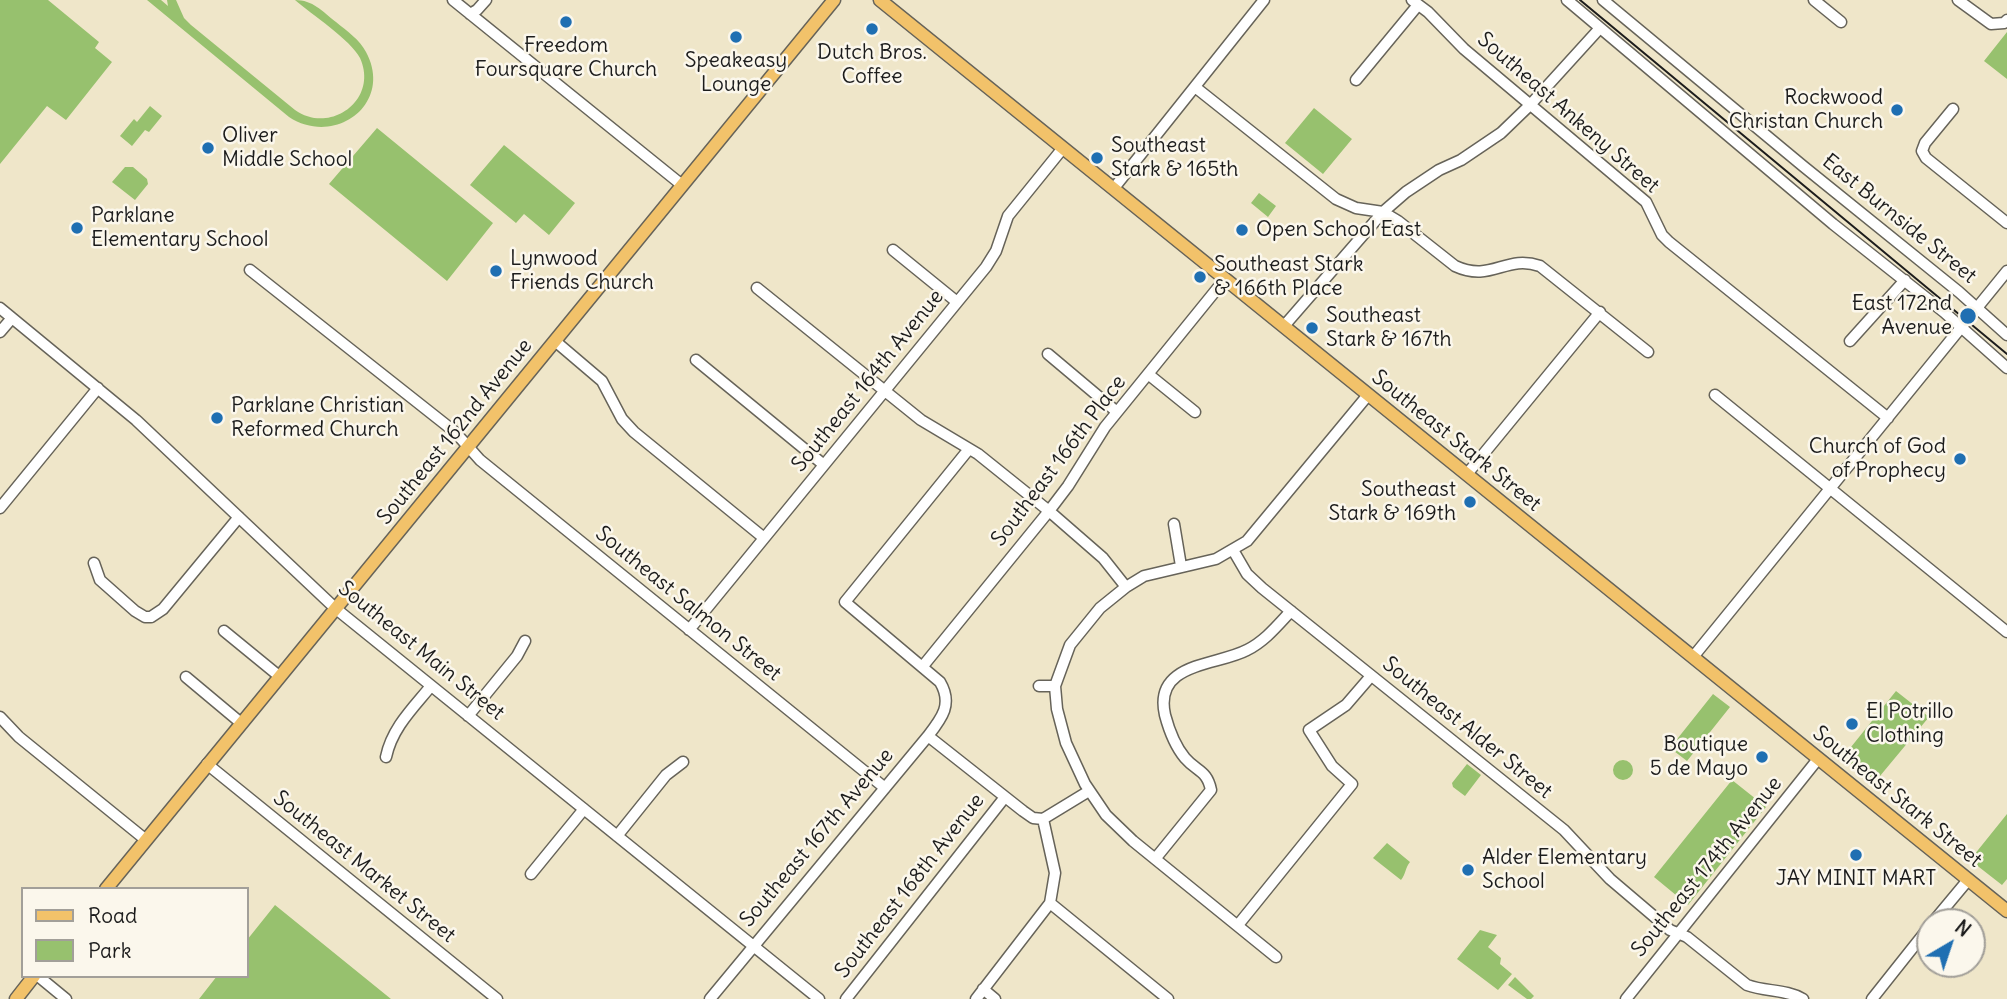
<!DOCTYPE html>
<html>
<head>
<meta charset="utf-8">
<style>
  body { margin:0 }
  #map { position:relative; width:2007px; height:999px; overflow:hidden; background:#efe6c9; font-family:Delius,sans-serif }
  canvas { display:block }
  .legend { position:absolute; left:21px; top:887px; width:228px; height:91px; box-sizing:border-box; background:#fbf7ec; border:2px solid #a29f99; margin:0; padding:9px 12px; list-style:none; font-size:21px; color:#1c1c1c }
  .legend li { display:flex; align-items:center; gap:14px; height:35px }
  .legend b { width:35px; border:2px solid #a29f99 }
  .north { position:absolute; left:1916px; top:908px; width:70px; height:70px; box-sizing:border-box; background:#fbf7ec; border:2px solid #a29f99; border-radius:50%; rotate:39deg; font-size:19px; font-weight:700; line-height:28px; text-align:center; color:#1c1c1c }
  .north::after { content:''; display:block; margin:auto; width:24px; height:32px; background:#1f6fb2; clip-path:polygon(50% 0,100% 100%,50% 72%,0 100%) }
</style>
</head>
<body>
<div id="map">
<canvas width="2007" height="999"></canvas>
<ul class="legend">
<li><b style="height:9px;background:#f2c26a"></b>Road</li>
<li><b style="height:19px;background:#97c16e"></b>Park</li>
</ul>
<div class="north">N</div>
</div>
<script>
const ctx = document.querySelector('canvas').getContext('2d');
ctx.lineJoin = 'round';
function fillPath(path, color) {
  ctx.fillStyle = color;
  ctx.fill(path, 'evenodd');
}
function trace(path, color, width, dash) {
  ctx.strokeStyle = color;
  ctx.lineWidth = width;
  ctx.lineCap = dash ? 'butt' : 'round';
  ctx.setLineDash(dash || []);
  ctx.stroke(path);
}
function drawText(font, color, halo, rows, align = 'center') {
  ctx.font = font + ' Delius,sans-serif';
  ctx.lineWidth = 5;
  ctx.setLineDash([]);
  ctx.textBaseline = 'middle';
  ctx.strokeStyle = halo;
  ctx.fillStyle = color;
  for (const [text, x, y, turn = 0] of rows) {
    ctx.save();
    ctx.translate(x, y);
    ctx.rotate((+turn || 0) * Math.PI / 180);
    ctx.textAlign = isNaN(turn) ? turn : align;
    if (halo) ctx.strokeText(text, 0, 0);
    ctx.fillText(text, 0, 0);
    ctx.restore();
  }
}
const green = new Path2D(`
  M0,0H48L99,42L95,48L112,62L66,120L47,106L0,164Z
  M147,0H161L168,6L167,0H176L184,18L191,25L295,110C330,135 379,100 360,58C351,40 311,14 295,0C313,0 322,11 336,22C347,31 360,40 366,52C394,104 335,147 289,117Z
  M2007,32V79L1984,61Z
  M150,106L162,116L149,132L145,130L132,146L120,136L134,119L137,122Z
  M1314,108L1352,139L1323,174L1285,143Z
  M377,128L493,223L447,281L329,184Z
  M504,145L575,203L549,235L524,214L516,223L470,185Z
  M125,167H133L147,179L148,184L135,200L112,182Z
  M1259,193L1276,206L1268,217L1251,203Z
  M1896,691L1929,717L1875,782L1843,757Z
  M1713,694L1730,707L1687,761L1670,748Z
  M1613 770a10 10 0 1 1 20 0a10 10 0 1 1-20 0Z
  M1467,764L1481,775L1465,796L1453,787L1452,783Z
  M1732,780L1766,807L1688,905L1654,877Z
  M2007,814V879L2002,885L1970,860Z
  M1387,843L1410,862C1405,868 1406,874 1401,880L1373,858Z
  M275,905L391,999H199L217,976H247V940Z
  M1480,930L1497,935L1488,947L1501,958L1500,964L1512,974L1498,990L1457,959Z
  M1515,977L1534,996L1531,999H1527L1508,985Z`);
const minor = new Path2D(`
  M453,0L682,185
  M1412,0L1428,12L1464,49L1646,202L1662,235L1669,242L1888,418
  M1567,0L1833,224L1944,312L2007,368
  M1603,0L1803,166L1959,292L2007,335
  M1814,0L1841,22
  M1958,0L1991,24L2004,23L2007,20
  M470,14L477,10L486,0
  M1356,80L1418,5
  M1195,87L1336,199L1356,208L1383,212L1398,221L1455,266C1492,283 1505,254 1540,266L1648,352
  M1953,109L1925,143L1922,151L1926,158L2007,223
  M1114,188L1264,0
  M893,250L957,302
  M250,270L455,432L480,460L885,788
  M757,288L921,420L978,454L1049,511L1103,558L1126,587
  M0,308L136,420L335,608L819,999
  M1284,326L1383,212L1406,192L1439,170L1461,160L1501,133L1530,105L1600,28
  M0,332L12,318
  M555,341L602,381L622,419L634,432L764,538
  M1850,341L1905,280
  M1048,354L1117,412
  M696,360L824,465
  M1148,374L1195,412
  M1715,395L2007,632
  M1467,474L1600,312
  M0,508L98,388
  M1174,524L1181,566
  M1233,550L1247,574L1262,588L1564,830L1610,879L1670,930L1687,937L1747,985C1766,992 1786,989 1803,999
  M94,563L100,580L135,611L145,617H151L163,609L239,517
  M689,630L986,267L996,251L1008,216L1063,148
  M224,631L279,676
  M1693,657L2007,271
  M923,666L1049,511L1068,486L1105,427L1225,279
  M186,677L241,723
  M1039,686H1055
  M468,716L517,656L525,641
  M0,717L19,737L146,840
  M928,736L1023,811L1033,818L1043,819
  M386,757C392,728 413,708 431,686
  M207,764L497,999
  M1043,819L1089,791
  M617,836L666,775L683,762
  M1155,859L1211,790C1207,770 1197,772 1185,758C1175,746 1169,730 1165,715C1153,662 1217,666 1247,650C1265,641 1277,626 1291,611
  M531,874L584,809
  M1050,903L1168,999
  M1933,922L1968,880
  M1238,925L1352,784L1332,766L1309,730L1346,705L1371,676
  M1276,957L1133,841L1106,815L1085,784L1066,743L1057,709L1055,686L1070,645L1100,608L1126,587L1144,576L1216,559L1247,541L1368,395
  M38,976L66,999
  M983,989L995,999
  M710,999L928,736C942,718 953,704 940,682L845,602L969,449
  M846,999L1005,797
  M976,999L1050,903L1055,873L1043,819
  M1626,999L1818,759
  M1872,999L1930,926`);
const major = new Path2D(`
  M880,0L2007,911
  M106,889L834,0
  M16,999L34,976`);
const tram = new Path2D(`
  M1580,0L2007,354`);
const markers = [
  [566,22,7,"#1f6fb2"],
  [872,29,7,"#1f6fb2"],
  [736,37,7,"#1f6fb2"],
  [1897,110,7,"#1f6fb2"],
  [208,148,7,"#1f6fb2"],
  [1097,158,7,"#1f6fb2"],
  [77,228,7,"#1f6fb2"],
  [1242,230,7,"#1f6fb2"],
  [496,271,7,"#1f6fb2"],
  [1200,277,7,"#1f6fb2"],
  [1968,316,9,"#1f6fb2"],
  [1312,328,7,"#1f6fb2"],
  [217,418,7,"#1f6fb2"],
  [1960,459,7,"#1f6fb2"],
  [1470,502,7,"#1f6fb2"],
  [1852,724,7,"#1f6fb2"],
  [1762,757,7,"#1f6fb2"],
  [1856,855,7,"#1f6fb2"],
  [1468,870,7,"#1f6fb2"]
];
const poiNames = [
  ["Freedom",566,46,"center"],
  ["Foursquare Church",566,70,"center"],
  ["Dutch Bros.",872,53,"center"],
  ["Coffee",872,77,"center"],
  ["Speakeasy",736,61,"center"],
  ["Lounge",736,85,"center"],
  ["Rockwood",1883,98,"right"],
  ["Christan Church",1883,122,"right"],
  ["Oliver",222,136],
  ["Middle School",222,160],
  ["Southeast",1111,146],
  ["Stark & 165th",1111,170],
  ["Parklane",91,216],
  ["Elementary School",91,240],
  ["Open School East",1256,230],
  ["Lynwood",510,259],
  ["Friends Church",510,283],
  ["Southeast Stark",1214,265],
  ["& 166th Place",1214,289],
  ["East 172nd",1952,304,"right"],
  ["Avenue",1952,328,"right"],
  ["Southeast",1326,316],
  ["Stark & 167th",1326,340],
  ["Parklane Christian",231,406],
  ["Reformed Church",231,430],
  ["Church of God",1946,447,"right"],
  ["of Prophecy",1946,471,"right"],
  ["Southeast",1456,490,"right"],
  ["Stark & 169th",1456,514,"right"],
  ["El Potrillo",1866,712],
  ["Clothing",1866,736],
  ["Boutique",1748,745,"right"],
  ["5 de Mayo",1748,769,"right"],
  ["Alder Elementary",1482,858],
  ["School",1482,882],
  ["JAY MINIT MART",1856,879,"center"]
];
const streetNames = [
  ["Southeast Ankeny Street",1568,113,41],
  ["East Burnside Street",1899,219,39],
  ["Southeast 164th Avenue",868,381,-51],
  ["Southeast 162nd Avenue",455,432,-51],
  ["Southeast Stark Street",1456,441,39],
  ["Southeast 166th Place",1059,461,-53],
  ["Southeast Salmon Street",688,604,39],
  ["Southeast Main Street",421,651,39],
  ["Southeast Alder Street",1467,728,39],
  ["Southeast Stark Street",1897,797,39],
  ["Southeast 167th Avenue",817,838,-50],
  ["Southeast Market Street",364,867,39],
  ["Southeast 174th Avenue",1707,867,-51],
  ["Southeast 168th Avenue",910,886,-52]
];
fillPath(green, '#97c16e');
trace(minor, '#666359', 13);
trace(major, '#666359', 15);
trace(minor, '#fff', 10);
trace(major, '#f2c26a', 12);
trace(tram, '#1c1c1c', 2);
for (const [x, y, r, color] of markers) {
  const dot = new Path2D();
  dot.arc(x, y, r, 0, 2 * Math.PI);
  ctx.fillStyle = color;
  ctx.fill(dot);
  trace(dot, '#fbf7ec', 2.5);
}
drawText('21px', '#1c1c1c', '#fbf7ec', poiNames, 'left');
drawText('21px', '#1c1c1c', '#fbf7ec', streetNames);
</script>
</body>
</html>
